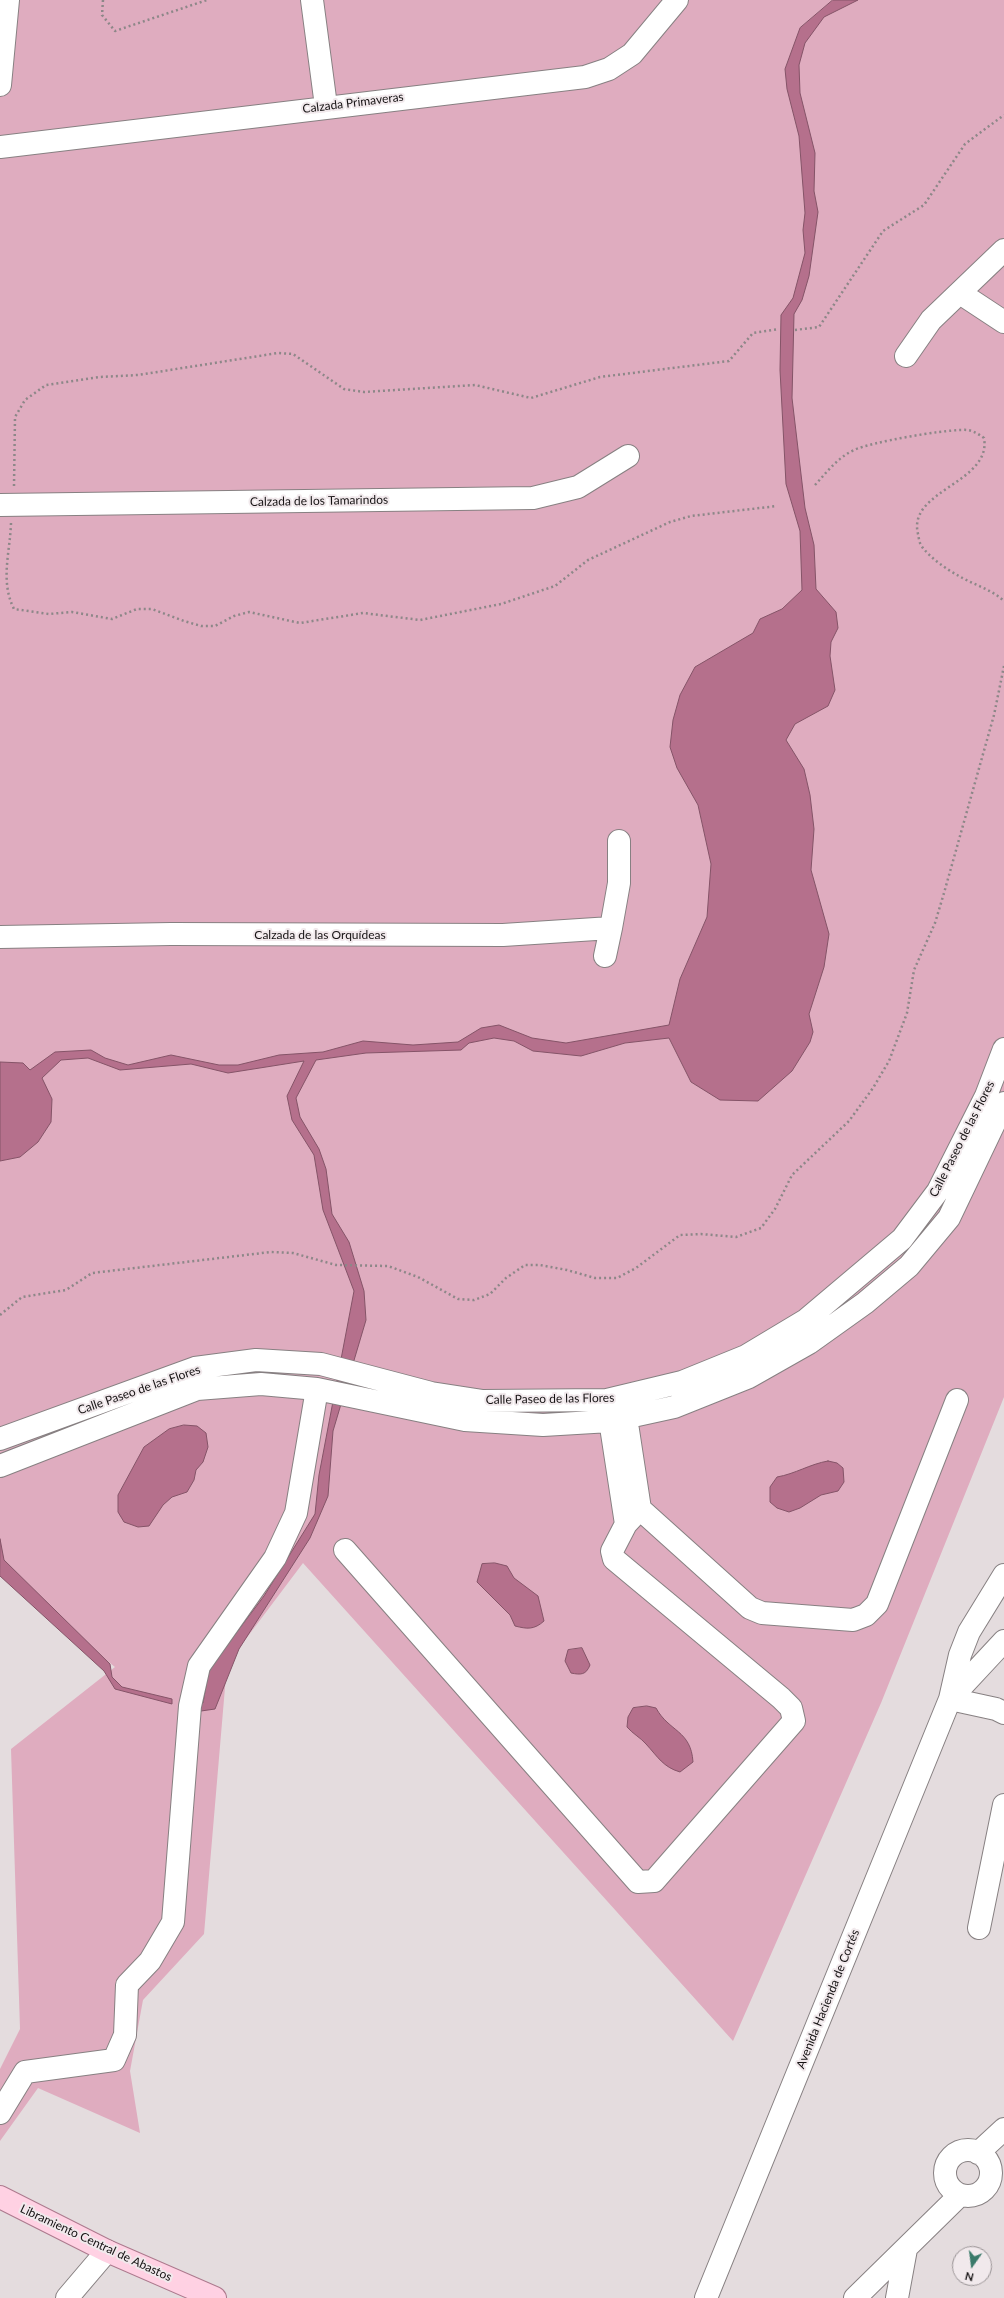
<!DOCTYPE html>
<html>
<head>
<meta charset="utf-8">
<style>
  body { margin:0 }
  #map { position:relative; width:1004px; height:2298px; overflow:hidden; background:#e4dcde; font-family:Lato,sans-serif }
  canvas { display:block }
  .north { position:absolute; left:952px; top:2246px; width:40px; height:40px; box-sizing:border-box; background:#f1e9ec; border:1px solid #999395; border-radius:50%; rotate:194deg; font-size:11px; font-weight:700; line-height:16px; text-align:center; color:#151213 }
  .north::after { content:''; display:block; margin:auto; width:14px; height:18px; background:#3a7a6a; clip-path:polygon(50% 0,100% 100%,50% 72%,0 100%) }
</style>
</head>
<body>
<div id="map">
<canvas width="1004" height="2298"></canvas>
<div class="north">N</div>
</div>
<script>
const ctx = document.querySelector('canvas').getContext('2d');
ctx.lineJoin = 'round';
function fillPath(path, color) {
  ctx.fillStyle = color;
  ctx.fill(path, 'evenodd');
}
function trace(path, color, width, dash) {
  ctx.strokeStyle = color;
  ctx.lineWidth = width;
  ctx.lineCap = dash ? 'butt' : 'round';
  ctx.setLineDash(dash || []);
  ctx.stroke(path);
}
function drawText(font, color, halo, rows, align = 'center') {
  ctx.font = font + ' Lato,sans-serif';
  ctx.lineWidth = 4;
  ctx.setLineDash([]);
  ctx.textBaseline = 'middle';
  ctx.strokeStyle = halo;
  ctx.fillStyle = color;
  for (const [text, x, y, turn = 0] of rows) {
    ctx.save();
    ctx.translate(x, y);
    ctx.rotate((+turn || 0) * Math.PI / 180);
    ctx.textAlign = isNaN(turn) ? turn : align;
    if (halo) ctx.strokeText(text, 0, 0);
    ctx.fillText(text, 0, 0);
    ctx.restore();
  }
}
const green = new Path2D(`
  M0,0H1004V1397L881,1703L733,2041L303,1563L227,1664L204,1934L143,2000L130,2071L140,2133L38,2088L0,2141V2069L20,2029L11,1749L115,1667L0,1576Z`);
const water = new Path2D(`
  M833,0H858L824,17L805,43L799,65L800,93L815,153L814,191L818,212L809,276L802,300L794,314L792,398L805,508L814,545L816,589L836,612L838,628L831,642L830,656L835,690L828,706L795,724L786,740L804,769L810,795L814,829L811,870L829,934L824,967L809,1014L813,1032L810,1042L792,1071L758,1101L720,1100L691,1082L669,1038L625,1043L581,1056L533,1051L514,1041L494,1038L469,1043L461,1050L366,1053L316,1060L296,1098L300,1117L319,1149L326,1169L332,1214L349,1242L364,1291L366,1320L333,1431L328,1496L310,1538L239,1649L215,1709L201,1711L190,1708L203,1703L209,1669L264,1596L315,1514L319,1475L354,1291L323,1210L314,1155L292,1120L287,1096L304,1061L228,1073L191,1064L120,1070L88,1058L61,1060L42,1078L52,1099L51,1122L38,1142L20,1157L0,1161V1062L23,1063L30,1070L55,1052L91,1050L105,1058L128,1065L171,1055L219,1065H238L279,1055L323,1052L363,1041L413,1045L458,1042L481,1028L499,1025L532,1038L566,1043L669,1025L680,979L707,917L711,864L698,805L677,768L670,747L673,720L680,695L695,667L753,633L760,619L782,609L802,590L800,531L786,484L780,370L781,315L793,298L805,253L803,230L805,213L799,136L787,89L785,69L800,28Z
  M184,1425L197,1426L206,1433L208,1447L203,1462L196,1470L194,1480L187,1492L172,1497L163,1505L149,1526L138,1527L124,1522L118,1512V1495L144,1447L169,1429Z
  M828,1461L837,1463L843,1468L844,1482L838,1491L821,1495L800,1508L789,1512L777,1508L770,1502V1487L777,1477C795,1474 810,1464 828,1461Z
  M0,1539L4,1560L110,1664L112,1677L122,1687L172,1699V1704L115,1689L104,1671L0,1576Z
  M495,1563L507,1566L514,1578L538,1596L544,1621C534,1630 527,1629 515,1626L510,1615L477,1582L482,1564Z
  M582,1648L590,1665C586,1675 581,1675 571,1673L565,1661L568,1650Z
  M647,1706L656,1708C669,1732 691,1730 693,1762L680,1772C663,1767 658,1757 646,1744C641,1738 633,1734 627,1727L628,1717L633,1708Z`);
const path = new Path2D(`
  M103,0L102,15L115,31L207,0
  M795,330L819,327L883,231L924,205L965,144L1004,115
  M815,485C827,472 837,458 854,450C871,442 942,430 962,430C971,429 977,433 984,438C992,483 907,490 918,534C919,538 919,544 923,548C932,559 946,569 959,576C974,585 991,589 1004,601
  M14,486L15,417L25,400L46,385L100,377L138,375L278,353L293,354L344,389L364,392L475,385L531,398L600,377L729,361L753,333L779,329
  M11,523C10,553 0,581 14,609L49,614L72,612L112,619L137,609H152L184,621L201,626H215L234,616L249,612L300,623L363,613L420,620L501,604L555,586L588,560L670,522L691,516L777,506
  M0,1315L22,1297L66,1290L92,1273L271,1252L293,1253L336,1265L388,1266L418,1277L458,1299L474,1300L490,1294L506,1278L525,1265H540L567,1270L595,1278H617L636,1268L680,1235L701,1234L736,1237L761,1228L775,1209L792,1175L849,1121L873,1088L889,1061L907,1013L914,970L935,923L944,893L994,715L1004,666`);
const minor = new Path2D(`
  M312,0L326,106
  M0,85L8,0
  M0,147L585,77L609,69L632,54L677,0
  M960,293L1004,322
  M906,356L931,320L1004,250
  M0,505L533,498L578,487L628,456
  M611,928L619,883V841
  M0,937L171,934L503,935L611,928L605,956
  M624,1404L640,1509
  M608,1407L626,1524
  M0,1439L195,1368L256,1360L321,1364L431,1393L483,1401L607,1400L682,1382L746,1356L806,1320L902,1239L938,1191L986,1096L1004,1049
  M0,1466L197,1389L261,1384L317,1389L465,1420L543,1425L610,1421L674,1407L749,1377L809,1343L865,1303L909,1266L949,1218L1004,1103
  M640,1509L750,1608L762,1613L853,1620L866,1615L877,1604L957,1400
  M345,1550L638,1882L654,1881L794,1721L791,1708L781,1698L614,1559L612,1551L626,1524L640,1509
  M1004,1575L969,1632L960,1655L950,1699L996,1709L1004,1713
  M979,1928L1004,1805
  M0,2113L25,2072L114,2060L125,2035L127,1985L150,1961L173,1922L190,1706L199,1666L275,1558L296,1513L317,1389
  M945 2173a23 23 0 1 1 46 0a23 23 0 1 1-46 0Z
  M978,2153L1004,2129
  M67,2298L107,2251
  M706,2298L950,1699L1004,1641
  M855,2298L960,2195
  M897,2298L906,2249`);
const major = new Path2D(`
  M0,2197L107,2251L215,2298`);
const streetNames = [
  ["Calzada Primaveras",353,103,-7],
  ["Calzada de los Tamarindos",319,501,-1],
  ["Calzada de las Orquídeas",320,935],
  ["Calle Paseo de las Flores",962,1139,-63],
  ["Calle Paseo de las Flores",139,1390,-19],
  ["Calle Paseo de las Flores",550,1399,-1],
  ["Avenida Hacienda de Cortés",828,1999,-68],
  ["Libramiento Central de Abastos",96,2243,25]
];
fillPath(green, '#dfacbf');
fillPath(water, '#b5708c');
trace(water, '#855468', 1);
trace(minor, '#878082', 24);
trace(major, '#ad7a8e', 24);
trace(path, '#8d8788', 2.5, [2, 3]);
trace(minor, '#fff', 22);
trace(major, '#ffd1e3', 22);
drawText('12px', '#151213', '#f1e9ec', streetNames);
</script>
</body>
</html>
